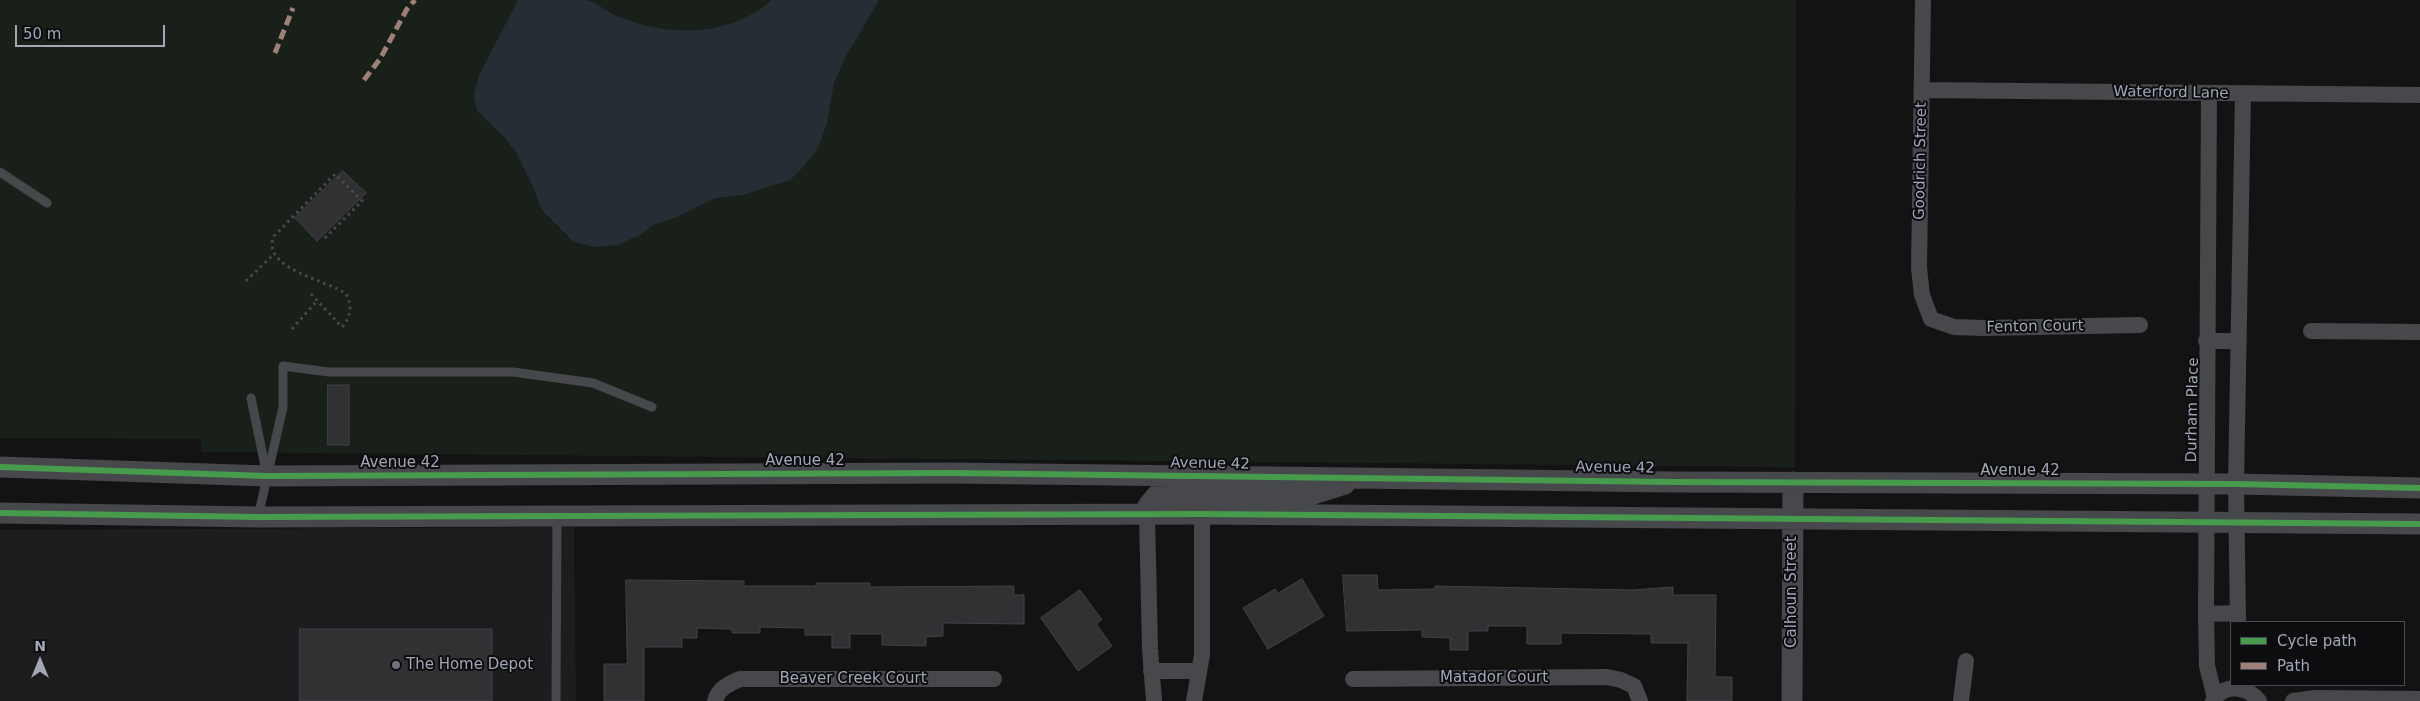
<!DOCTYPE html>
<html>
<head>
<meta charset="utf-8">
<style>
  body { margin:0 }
  #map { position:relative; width:2420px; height:701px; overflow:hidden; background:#131313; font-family:"DejaVu Sans",sans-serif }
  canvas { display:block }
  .legend { position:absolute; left:2230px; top:621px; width:175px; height:65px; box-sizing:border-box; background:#0d0d0f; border:1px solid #494b52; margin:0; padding:6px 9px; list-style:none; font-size:15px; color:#a2a7b6 }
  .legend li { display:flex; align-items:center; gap:10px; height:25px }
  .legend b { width:25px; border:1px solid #494b52 }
  .north { position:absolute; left:15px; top:636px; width:50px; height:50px; -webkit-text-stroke:4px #0d0d0f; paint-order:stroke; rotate:0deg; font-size:14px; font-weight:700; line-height:20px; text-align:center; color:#a2a7b6 }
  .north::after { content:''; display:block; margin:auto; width:18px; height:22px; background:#a2a7b6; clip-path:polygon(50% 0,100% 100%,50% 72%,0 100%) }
  .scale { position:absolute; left:15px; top:25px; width:150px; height:22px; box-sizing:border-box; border:2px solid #a2a7b6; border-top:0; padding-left:6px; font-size:15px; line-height:18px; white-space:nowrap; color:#a2a7b6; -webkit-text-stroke:4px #0d0d0f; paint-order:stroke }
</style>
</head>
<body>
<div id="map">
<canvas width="2420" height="701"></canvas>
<ul class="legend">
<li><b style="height:6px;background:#469c4c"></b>Cycle path</li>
<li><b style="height:6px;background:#9e8076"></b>Path</li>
</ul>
<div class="north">N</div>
<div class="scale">50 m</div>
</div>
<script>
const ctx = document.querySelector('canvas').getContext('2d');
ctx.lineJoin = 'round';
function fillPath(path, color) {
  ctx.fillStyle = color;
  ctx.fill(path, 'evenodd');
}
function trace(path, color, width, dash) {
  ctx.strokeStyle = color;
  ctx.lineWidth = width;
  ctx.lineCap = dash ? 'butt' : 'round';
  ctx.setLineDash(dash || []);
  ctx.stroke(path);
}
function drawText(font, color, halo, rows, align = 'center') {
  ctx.font = font + ' "DejaVu Sans",sans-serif';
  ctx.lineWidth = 4;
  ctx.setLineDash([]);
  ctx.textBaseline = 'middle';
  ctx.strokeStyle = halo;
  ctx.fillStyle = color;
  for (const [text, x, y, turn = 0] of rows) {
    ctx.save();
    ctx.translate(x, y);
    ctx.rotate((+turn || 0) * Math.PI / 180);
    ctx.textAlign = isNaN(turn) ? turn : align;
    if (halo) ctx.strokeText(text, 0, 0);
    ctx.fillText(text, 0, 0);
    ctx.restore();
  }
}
const built = new Path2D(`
  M574,527L576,701H0V530Z`);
const green = new Path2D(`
  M0,0H1796L1795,467L201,452V439L0,438Z`);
const water = new Path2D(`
  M518,0C534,0 574,0 587,0C599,3 609,14 621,18C672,37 730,37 772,0H879L845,58L834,83L827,123L818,148L804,166L790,180L743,195L715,198L675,218L653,225L638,236L617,245L595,247L574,242L541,209L535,191L516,152L504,137L477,111L474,95L479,75Z`);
const building = new Path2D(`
  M343,171L366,193L317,241L295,218Z
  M328,385H349V445H328Z
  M1343,575H1377L1378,590L1435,589V586L1633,590L1673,587V595H1716L1715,677H1732V701H1687L1688,643H1651V634L1561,633V644H1527V626H1488V631H1468V650H1450V638L1422,637V630L1347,631Z
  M1302,579L1324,616L1268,649L1243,608L1275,589L1278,593Z
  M626,580L744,581V586H816V583H870V587L1014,586V595H1024V624L943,623V636L926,637V646L882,645V634H850V648H832V635H805V628L760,627V633H732V629L697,628V638H682V647H644V701H604V664H627Z
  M1080,590L1102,620L1096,624L1112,646L1078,671L1041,618Z
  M300,629H492V701H300Z`);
const path = new Path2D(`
  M246,281L274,254
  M311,294L342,327C350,318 353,305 346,294C328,280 260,269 274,236L335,174L362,201L322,241
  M292,329L317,301`);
const service = new Path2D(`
  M0,172L47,203
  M251,398L266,471
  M258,517L283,407V366L329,372H513L593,383L652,407
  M556,701L557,516`);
const minor = new Path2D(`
  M1923,0L1919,268L1922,295L1931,319L1954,327L1983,328L2140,325
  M1922,90L2420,95
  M2209,93L2206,614L2207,666L2215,698
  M2311,331L2420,332
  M2206,341H2239
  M1147,515L1150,649L1154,701
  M2206,614L2238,613
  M2238,622L2236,484L2243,93
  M1151,671H1199
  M1353,679L1607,677L1621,680L1634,686L1640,701
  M715,701C718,689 728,684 740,679H994
  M1194,701L1202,655V514
  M1961,701L1966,661
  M2213,701C2224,683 2247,686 2259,701
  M2293,701L2315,698L2420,699`);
const tertiary = new Path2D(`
  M0,467L267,476L951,473L1673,482L2236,484L2420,488
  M0,513L258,517L1202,514L2420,524
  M1147,515L1148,506L1157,495L1307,496L1345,484
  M1792,701L1793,482`);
const quiet = new Path2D(`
  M275,53L293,8
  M364,80L380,59L407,9L415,0`);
const cycleway = new Path2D(`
  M0,467L267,476L951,473L1673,482L2236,484L2420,488
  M0,513L258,517L1202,514L2420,524`);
const markers = [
  [396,665,5,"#70737d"]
];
const streetNames = [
  ["Waterford Lane",2171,93,1],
  ["Goodrich Street",1921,161,-89],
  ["Fenton Court",2035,327,-1],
  ["Durham Place",2193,410,-89],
  ["Avenue 42",805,461],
  ["Avenue 42",400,463],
  ["Avenue 42",1210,464,1],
  ["Avenue 42",1615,468,1],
  ["Avenue 42",2020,471],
  ["Calhoun Street",1792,592,-90],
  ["Matador Court",1494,678],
  ["Beaver Creek Court",853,679]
];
const poiNames = [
  ["The Home Depot",406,665]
];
fillPath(built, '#1d1d1f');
fillPath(green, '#19201a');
fillPath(water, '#252d35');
fillPath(building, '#313133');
trace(building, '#414247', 1);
trace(path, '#48494d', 3, [2.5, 4]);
trace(service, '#46484c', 9);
trace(minor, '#46484c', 16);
trace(tertiary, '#46484c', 21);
trace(quiet, '#9e8076', 5, [10, 5]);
trace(cycleway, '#469c4c', 6);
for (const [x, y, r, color] of markers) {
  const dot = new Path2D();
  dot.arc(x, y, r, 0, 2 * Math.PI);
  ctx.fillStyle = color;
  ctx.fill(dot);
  trace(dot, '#0d0d0f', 2);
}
drawText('15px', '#a2a7b6', '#0d0d0f', streetNames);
drawText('15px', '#a2a7b6', '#0d0d0f', poiNames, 'left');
</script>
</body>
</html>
